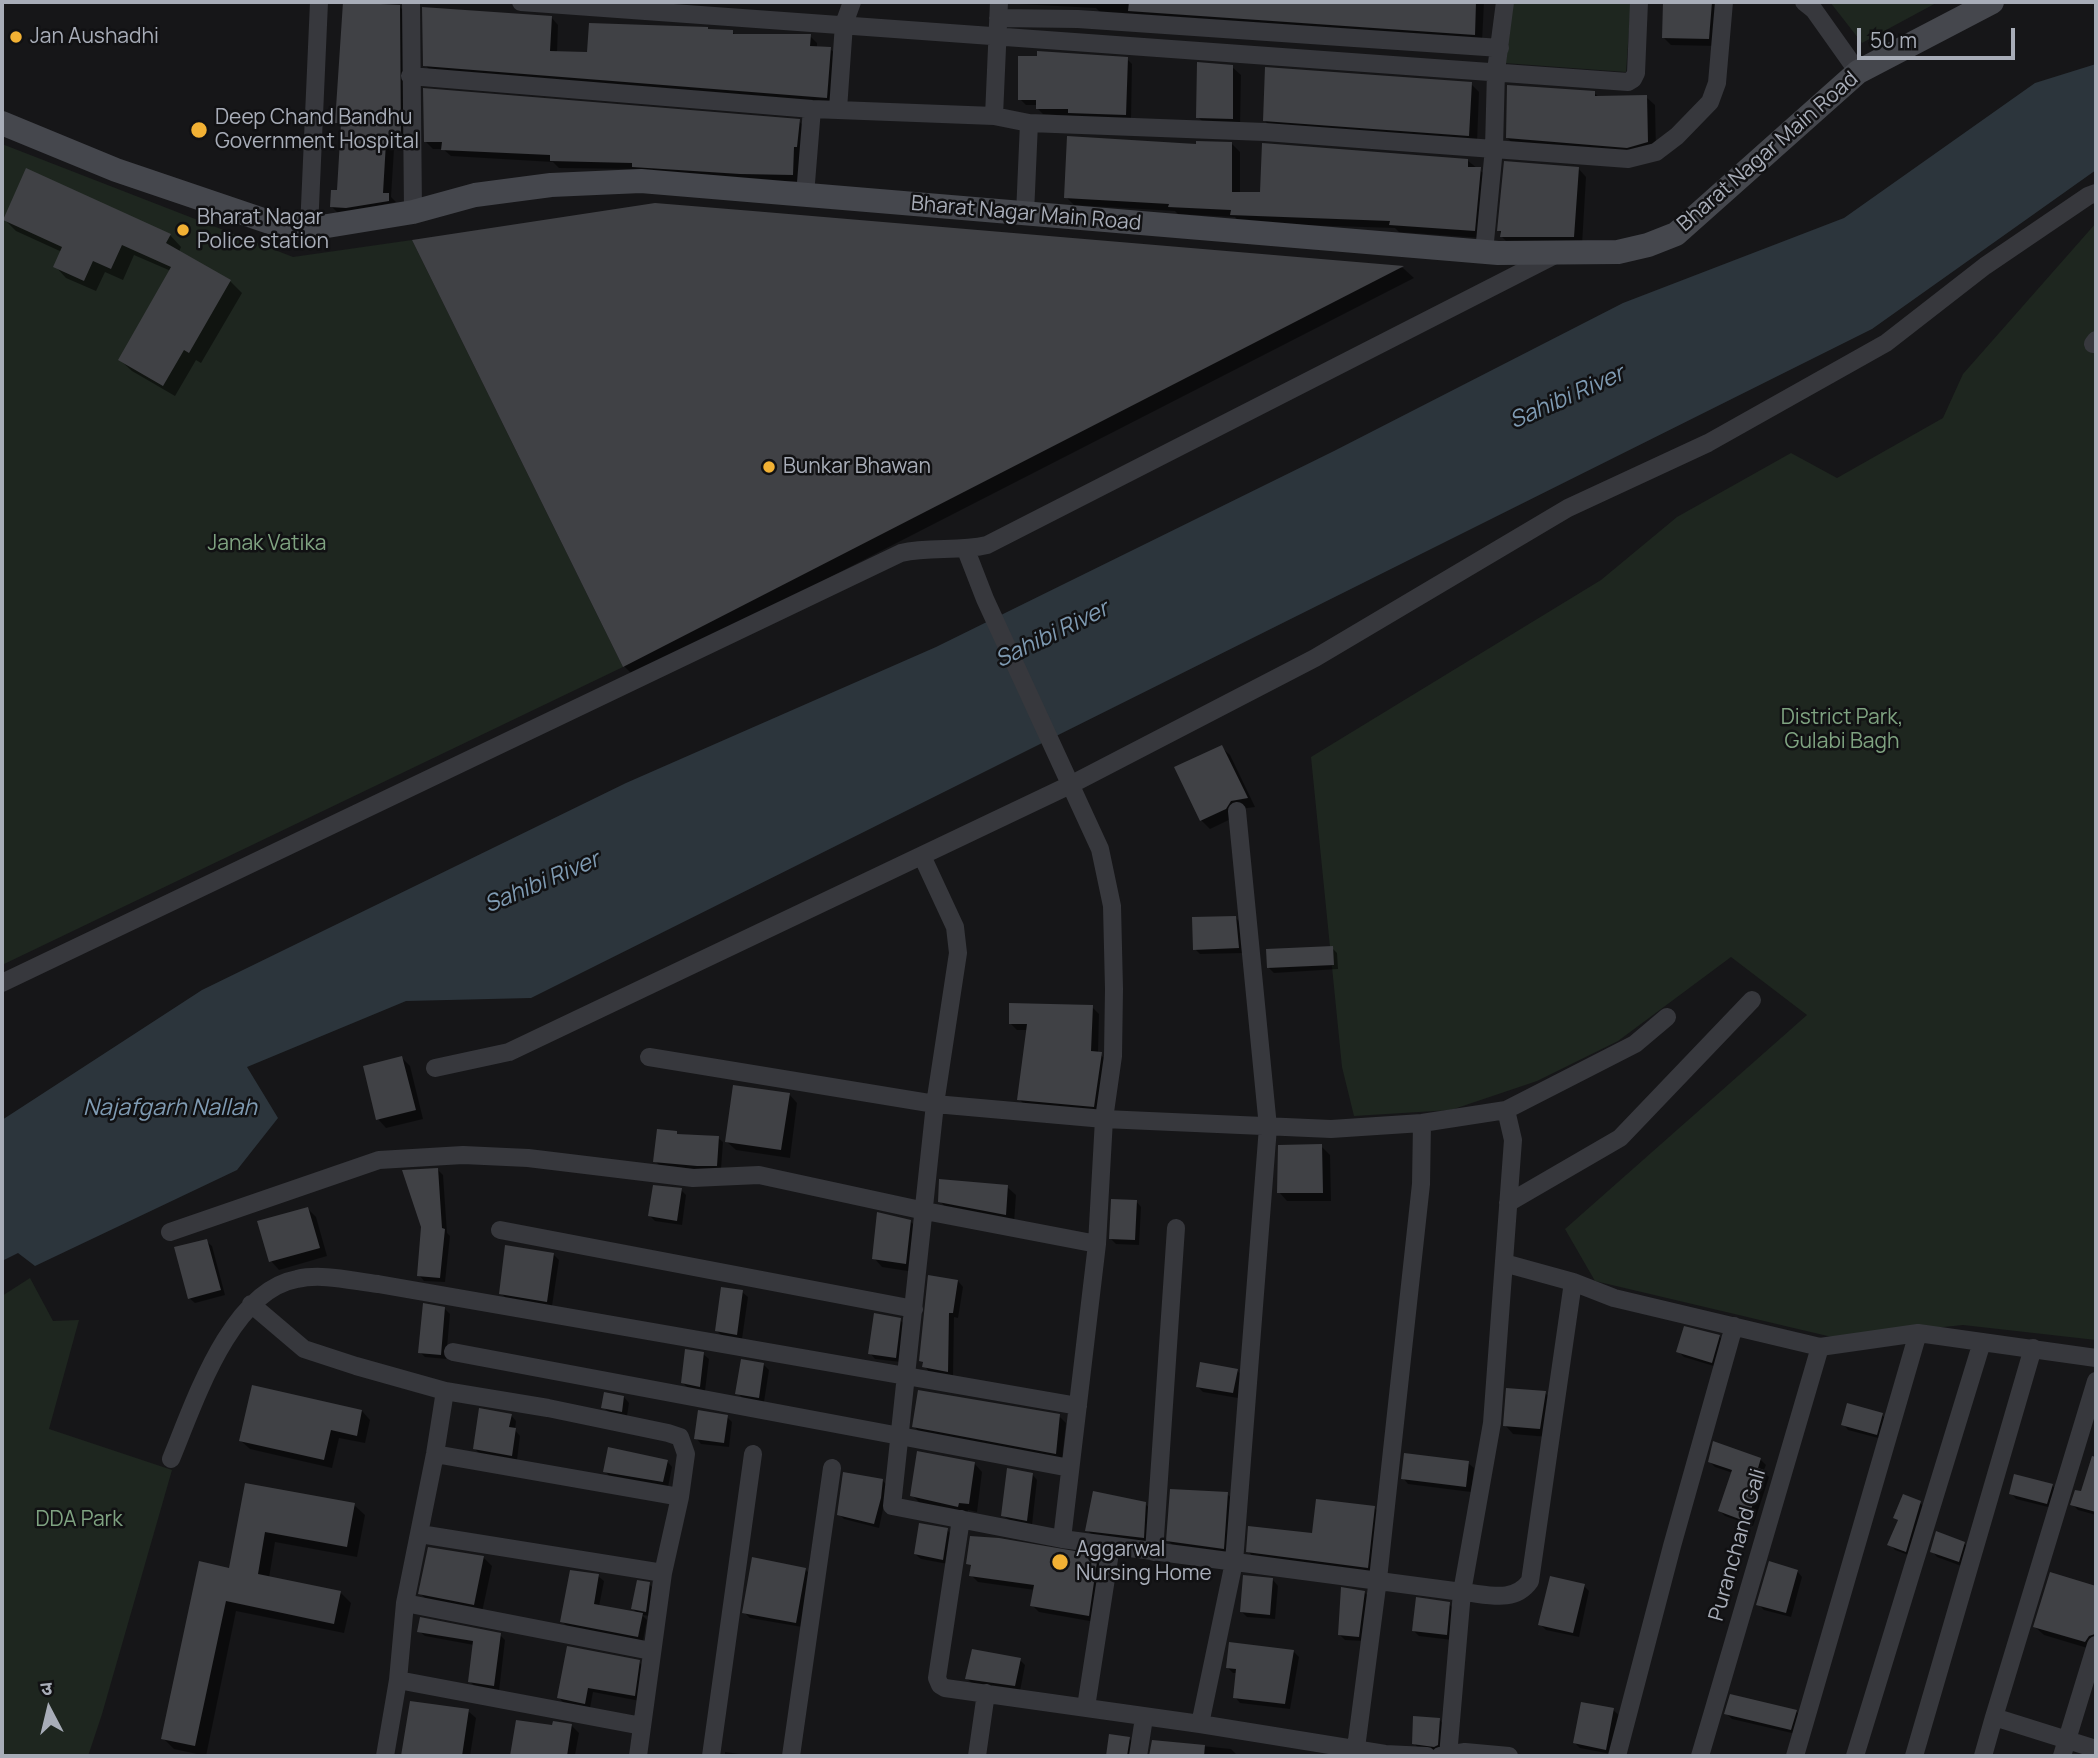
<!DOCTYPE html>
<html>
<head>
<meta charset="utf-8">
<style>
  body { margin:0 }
  #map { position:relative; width:2098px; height:1758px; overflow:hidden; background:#161618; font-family:Manrope,"Noto Sans Devanagari",sans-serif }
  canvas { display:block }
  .frame { position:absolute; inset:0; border:4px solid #a8adb8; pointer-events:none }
  .north { position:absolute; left:14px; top:1674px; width:70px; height:70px; -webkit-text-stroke:5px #111113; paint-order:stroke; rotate:353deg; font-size:19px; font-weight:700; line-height:28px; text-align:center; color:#a8adb8 }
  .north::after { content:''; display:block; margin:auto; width:24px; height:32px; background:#a8adb8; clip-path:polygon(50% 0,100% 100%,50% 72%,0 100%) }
  .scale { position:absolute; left:1857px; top:28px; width:158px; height:32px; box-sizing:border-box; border:4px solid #a8adb8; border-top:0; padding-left:9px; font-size:21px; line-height:24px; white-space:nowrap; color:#a8adb8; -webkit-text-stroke:5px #111113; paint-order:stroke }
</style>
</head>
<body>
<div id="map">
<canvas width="2098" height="1758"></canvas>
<div class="frame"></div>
<div class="north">उ</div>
<div class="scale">50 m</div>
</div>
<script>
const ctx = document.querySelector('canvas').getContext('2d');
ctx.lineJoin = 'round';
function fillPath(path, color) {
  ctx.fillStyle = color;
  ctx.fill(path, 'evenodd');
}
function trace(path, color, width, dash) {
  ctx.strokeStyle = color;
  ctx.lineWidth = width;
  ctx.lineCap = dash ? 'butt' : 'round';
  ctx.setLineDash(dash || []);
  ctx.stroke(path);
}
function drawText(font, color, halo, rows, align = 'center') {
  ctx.font = font + ' Manrope,sans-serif';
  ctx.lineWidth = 5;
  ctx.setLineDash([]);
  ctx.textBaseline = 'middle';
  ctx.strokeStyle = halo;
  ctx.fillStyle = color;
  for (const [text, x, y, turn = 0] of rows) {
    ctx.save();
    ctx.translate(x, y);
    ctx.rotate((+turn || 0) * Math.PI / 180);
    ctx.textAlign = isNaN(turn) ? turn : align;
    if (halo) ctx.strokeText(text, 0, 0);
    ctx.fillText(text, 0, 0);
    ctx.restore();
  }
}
const green = new Path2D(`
  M1509,2H1631L1626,72L1504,63Z
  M1830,2H1938L1862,43Z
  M2,144L293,257L412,240L623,667L2,965Z
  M2096,223V1340L1963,1325L1836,1338L1595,1281L1565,1229L1807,1015L1731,957L1618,1041L1537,1081L1451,1110L1354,1116L1342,1067L1311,757L1601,580L1677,517L1791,453L1837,478L1943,418L1963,374Z
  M30,1278L53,1321L79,1320L49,1429L172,1470L102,1714L88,1756H2V1296Z`);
const water = new Path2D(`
  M2096,64V170L1872,329L531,998L406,1001L247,1067L278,1118L237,1170L35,1266L18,1253L2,1261V1120L202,990L626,783L936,647L1334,451L1623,303L1844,218L2035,83Z`);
const shadow = new Path2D(`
  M1017,2H1484L1482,42L1104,16L1096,8L1019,4Z
  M1666,2H1722L1716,46L1671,45L1664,38Z
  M399,6L407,14L408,149H394L391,197L396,202L339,214L332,207L339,192L343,128L337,122Z
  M551,17L558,25L557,53L589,54L709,31L732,32L737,36H810L817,43V48L830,49L838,56L834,105L432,72L425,65Z
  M1127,59L1132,64L1131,120L1043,114L1038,109V105H1026L1020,99Z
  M1232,67L1241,75L1240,127L1207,126L1198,117Z
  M1471,84L1479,92L1477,143L1272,128L1264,120Z
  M1594,93L1599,97H1646L1655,105L1656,151L1636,155L1516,146L1507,138Z
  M799,121L806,129L800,181H748L637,169L559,168L553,162L451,156L443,149H433L425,141Z
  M1232,144L1240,152V194H1262L1467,160L1488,177L1482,238L1399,232L1395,228L1240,223L1235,217L1178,214L1175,211L1074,205L1066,197L1198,146Z
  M1578,168L1586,177L1582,245H1510L1502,237L1499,230Z
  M655,205L1403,268L1414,278L635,677L624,666Z
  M5,220L170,235L181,247L179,252L230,281L242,293L201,363L196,360L175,396L132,371L120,360L171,271L134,255L123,280L105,272L96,291L66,278L55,266L62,252L16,231Z
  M1221,747L1230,755L1255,807L1240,809L1235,817L1210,829L1201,820Z
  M1235,917L1241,923L1244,953L1200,954L1195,949Z
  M1332,948L1337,953L1338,969L1274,973L1268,967Z
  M1092,1007L1099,1014L1098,1053L1108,1061L1101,1113L1026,1106L1019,1099L1028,1030H1017L1010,1023Z
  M402,1058L410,1066L423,1119L386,1128L378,1119Z
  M789,1094L797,1103L790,1158L736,1150L727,1142Z
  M676,1133L679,1136L718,1138L723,1142L721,1169L702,1170L659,1165L655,1161Z
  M1321,1146L1330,1155L1331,1201H1287L1279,1192Z
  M438,1170L443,1175L447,1233L450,1236L445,1282L424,1281L419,1275Z
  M1007,1187L1016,1195L1014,1223L948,1210L940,1201Z
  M681,1190L686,1195L682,1225L655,1221L650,1216Z
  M1136,1201L1141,1207L1139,1245L1116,1244L1110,1238Z
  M308,1209L316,1217L327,1256L279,1270L271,1261Z
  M910,1221L919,1230L914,1272L882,1267L874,1258Z
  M206,1241L212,1246L225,1295L195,1303L189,1298Z
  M553,1254L559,1260L552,1306L506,1298L501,1293Z
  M958,1281L963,1287L958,1318L954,1317L953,1376L929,1372L921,1360Z
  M742,1292L748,1297L742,1339L722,1336L717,1331Z
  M445,1309L450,1314L446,1359L425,1357L420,1352Z
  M900,1320L905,1325L901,1362L875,1359L870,1353Z
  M1719,1336L1724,1342L1717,1367L1684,1357L1678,1351Z
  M703,1354L709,1359L705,1391L688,1388L683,1383Z
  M763,1364L769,1370L764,1402L743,1398L737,1393Z
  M1237,1370L1242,1376L1238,1398L1203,1392L1197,1386Z
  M1545,1393L1554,1401L1548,1437L1513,1434L1505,1425Z
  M624,1397L629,1403L627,1416L609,1412L603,1407Z
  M362,1411L370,1420L365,1443L339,1438L332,1468L250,1449L241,1441Z
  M511,1415L516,1421L515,1430L520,1436L517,1460L480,1454L475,1449Z
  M1882,1415L1887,1420L1882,1439L1848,1430L1843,1424Z
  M1059,1416L1066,1423L1062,1459L920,1433L914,1426Z
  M727,1417L732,1422L729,1447L701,1444L696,1438Z
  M1760,1459L1766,1465L1763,1472L1769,1477L1753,1526L1725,1516L1720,1511L1733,1473L1715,1467L1709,1461Z
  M667,1461L672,1467L668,1487L610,1477L605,1471Z
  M974,1463L982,1472L977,1512L968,1510L967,1515L921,1504L912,1495Z
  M1468,1463L1474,1468L1471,1492L1408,1484L1403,1478Z
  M1032,1474L1037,1480L1032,1525L1009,1520L1003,1515Z
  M883,1481L888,1486L879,1528L844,1519L839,1514Z
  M246,1485L354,1505L365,1515L357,1557L275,1542L269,1578L340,1592L351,1603L344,1633L236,1611L206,1756L174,1749L163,1738L230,1570Z
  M2052,1485L2057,1491L2052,1508L2016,1499L2011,1493Z
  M2085,1486L2096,1489V1515L2078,1510L2072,1504L2083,1494Z
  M1227,1494L1236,1502L1232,1557L1177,1549L1168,1541Z
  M1920,1503L1926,1508L1911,1556L1895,1550L1890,1544L1899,1521L1895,1518Z
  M1145,1504L1154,1512L1152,1546L1096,1539L1087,1530Z
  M1374,1507L1379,1513L1373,1572L1253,1557L1248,1551L1314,1534Z
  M947,1530L953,1536L948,1564L921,1559L915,1554Z
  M1964,1543L1969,1549L1964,1567L1937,1557L1932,1551Z
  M483,1557L492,1566L482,1612L429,1602L420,1593Z
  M1097,1557L1104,1564L1095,1622L1039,1612L1032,1605L1035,1590L978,1582L971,1575L972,1567L968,1563Z
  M805,1569L811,1575L802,1627L750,1618L744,1612Z
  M1797,1571L1802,1577L1791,1617L1764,1610L1758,1604Z
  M2051,1575L2096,1587V1646L2094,1650L2044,1635L2035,1627Z
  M598,1576L604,1581L599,1606L638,1614L633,1609L649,1584L655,1590L651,1616L642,1615L647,1620L643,1641L568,1627L562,1621Z
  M1273,1580L1278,1586L1275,1619L1247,1617L1241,1611Z
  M1584,1586L1589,1591L1579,1637L1546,1630L1540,1624Z
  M1364,1592L1370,1598L1364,1641L1345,1640L1340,1635Z
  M1449,1604L1454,1609L1452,1640L1419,1636L1414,1631Z
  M419,1631L500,1635L505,1640L499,1691L475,1686L469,1681L474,1645L425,1636Z
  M1294,1652L1299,1657L1290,1709L1240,1703L1235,1697L1238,1673H1233L1228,1668Z
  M1020,1660L1025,1665L1020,1691L973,1684L967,1679Z
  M639,1662L644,1667L640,1701L593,1692L590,1708L564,1703L559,1698Z
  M411,1703L468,1711L476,1718L470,1756H403Z
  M1613,1710L1619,1715L1611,1754L1580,1748L1575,1743Z
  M1796,1711L1801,1717L1796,1734L1732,1719L1726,1713Z
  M1439,1719L1444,1725L1440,1751L1419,1749L1414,1743Z
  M518,1722L553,1727L572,1726L579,1733L575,1755L581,1756H512Z
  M1111,1736L1129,1738L1138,1748L1137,1756H1108Z
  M1153,1741L1231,1749L1238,1756H1150Z
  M725,1752L754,1756H725Z`);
const building = new Path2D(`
  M343,2L400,5L401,142H386L383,193H389V201L346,208L330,207L331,190H337L341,123H335Z
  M1129,2H1476L1475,35L1128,11Z
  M1663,2H1712L1709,39L1662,38Z
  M422,7L552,16L550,51L587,52L589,23L708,27V29L733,30V34H811L810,46L831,47L827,98L423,66Z
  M1037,51L1128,57L1126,115L1068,113V109H1036V100H1018V56H1037Z
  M1197,62L1233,65V119L1196,118Z
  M1265,67L1472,82L1469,136L1263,121Z
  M1507,85L1595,91V96L1647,95L1648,142L1627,148L1506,138Z
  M423,88L800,119L797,147H794L793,175L740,174L632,167V163L550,161V155L441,150L442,142H424Z
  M1067,136L1196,144V141L1232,142V192H1260L1262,143L1468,159V167H1481L1475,231L1389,225L1390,221L1230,215L1231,210L1168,207L1169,204L1064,198Z
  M1504,161L1579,167L1574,237H1500L1501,231H1497Z
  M26,168L171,234L166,243L231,280L189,353L184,350L163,386L118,360L171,267L122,245L111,269L93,261L84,281L53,267L62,247L3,220Z
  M655,203L753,211L1404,266L623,667L412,240Z
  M1222,745L1248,798L1231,801L1226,809L1200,821L1174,767Z
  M1236,916L1239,948L1193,950L1192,917Z
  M1333,946L1334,965L1267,968L1266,949Z
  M1009,1003L1093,1005L1091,1051L1102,1052L1094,1107L1017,1100L1027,1024H1009Z
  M402,1056L416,1110L376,1120L363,1066Z
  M733,1085L790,1093L781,1150L725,1142Z
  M657,1129L677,1131V1134L719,1136L717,1166H697L653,1162Z
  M1322,1144L1323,1193H1277L1278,1145Z
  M438,1168L442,1228L445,1229L440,1278L417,1276L421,1227L402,1170Z
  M939,1179L1008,1185L1006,1215L938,1202Z
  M653,1185L682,1188L677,1221L648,1216Z
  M1111,1199L1137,1200L1135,1240L1109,1239Z
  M308,1207L320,1248L269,1262L257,1221Z
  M877,1212L911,1220L906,1264L872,1259Z
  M207,1239L221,1290L188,1299L174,1247Z
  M505,1245L554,1253L547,1302L499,1294Z
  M928,1275L958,1280L953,1313H949L948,1372L922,1367L923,1362L919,1361Z
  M721,1287L743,1290L737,1335L715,1331Z
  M423,1303L445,1307L441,1355L418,1353Z
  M874,1313L901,1318L896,1358L868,1354Z
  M1684,1326L1720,1335L1712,1363L1676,1352Z
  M685,1349L704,1352L700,1387L681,1383Z
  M741,1359L764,1363L759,1398L735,1394Z
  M1200,1362L1238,1369L1233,1393L1196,1387Z
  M252,1385L362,1410L357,1436L331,1430L324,1460L239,1441Z
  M1506,1388L1546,1391L1540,1429L1503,1426Z
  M918,1390L1060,1414L1056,1454L912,1427Z
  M604,1392L624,1396L622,1412L601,1408Z
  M1847,1403L1883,1413L1877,1435L1841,1425Z
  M479,1408L512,1414L509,1427L516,1428L512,1456L473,1449Z
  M698,1410L728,1415L724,1443L694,1439Z
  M1713,1441L1761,1458L1758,1468L1764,1470L1747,1522L1718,1511L1732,1470L1708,1462Z
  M608,1447L668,1460L663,1482L603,1472Z
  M917,1451L975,1462L969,1504L959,1503L958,1507L910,1496Z
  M1404,1453L1469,1461L1466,1487L1401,1479Z
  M2092,1456L2096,1457V1512L2070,1505L2075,1490L2081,1491Z
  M1007,1468L1033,1473L1027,1521L1001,1516Z
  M843,1472L883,1479L881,1498L874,1524L837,1515Z
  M2014,1474L2053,1484L2047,1504L2009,1494Z
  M245,1483L355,1503L347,1547L265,1532L258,1574L341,1591L334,1624L226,1601L195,1746L161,1739L199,1561L229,1568Z
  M1170,1489L1228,1492L1224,1549L1166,1541Z
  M1093,1491L1146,1502L1144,1538L1085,1531Z
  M1903,1494L1921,1501L1906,1552L1887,1545L1898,1520L1893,1518Z
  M1316,1499L1375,1506L1368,1568L1246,1552L1248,1526L1312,1533Z
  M919,1523L948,1528L943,1560L914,1554Z
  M1936,1531L1965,1542L1959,1562L1930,1552Z
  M970,1536L999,1538L1098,1555L1089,1616L1030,1606L1034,1585L969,1576L971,1565L966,1564Z
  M428,1547L484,1556L474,1605L418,1594Z
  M752,1557L806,1568L796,1623L742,1613Z
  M1769,1561L1798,1570L1786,1613L1756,1605Z
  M570,1570L599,1574L594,1604L643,1613L638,1637L560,1622Z
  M2050,1572L2096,1586V1629L2095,1634L2089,1636L2085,1642L2033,1627Z
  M1243,1575L1273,1578L1270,1615L1240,1612Z
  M1550,1576L1585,1584L1573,1633L1538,1625Z
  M637,1580L650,1582L646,1612L631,1609Z
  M1341,1587L1365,1591L1359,1637L1338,1635Z
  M1416,1597L1450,1602L1447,1635L1412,1631Z
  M420,1617L501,1633L494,1686L468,1682L473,1641L417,1632Z
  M1229,1642L1294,1650L1285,1704L1233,1698L1236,1669L1226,1668Z
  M567,1646L640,1660L635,1696L588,1688L585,1704L557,1698Z
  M972,1649L1021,1658L1015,1686L965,1679Z
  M1730,1694L1797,1710L1791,1730L1724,1714Z
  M410,1701L469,1709L462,1756H401Z
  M1581,1702L1614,1708L1606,1750L1573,1743Z
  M1413,1716L1440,1718L1438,1745L1434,1747L1412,1744Z
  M516,1720L552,1725L553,1721L572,1724L567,1756H510Z
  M1109,1734L1130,1737L1127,1756H1106Z
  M1152,1740L1205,1745L1204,1756H1149Z`);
const street = new Path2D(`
  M411,2L413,212
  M521,2L1628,82L1633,79L1636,73L1639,2
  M1804,2L1814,10L1858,72
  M998,18L1078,19L1500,48
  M410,76L812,109L994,116L1029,123L1265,132L1628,159L1656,152L1677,136L1710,102L1717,83L1724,2
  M838,109L844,24L852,2
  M994,116L999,2
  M805,195L812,109
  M1025,214L1029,123
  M309,229L319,2
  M1484,252L1494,148L1496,71L1505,2
  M2093,344L2096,340
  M966,550L985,599L1100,849L1112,906L1114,989L1113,1056L1104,1119L1097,1244L1062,1539
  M922,856L955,927L958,953L935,1104L892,1506L1062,1539L1462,1592C1487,1594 1514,1604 1530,1581L1573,1282
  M2,983L901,553C930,546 958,552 987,545L1555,255
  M649,1057L935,1104L1104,1119L1331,1129L1422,1123L1506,1110L1635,1044L1667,1017
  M435,1068L509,1052L1072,784L1315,658L1568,508L1708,443L1886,343L1985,266L2088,196L2096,193
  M1508,1203L1620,1138L1752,1000
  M500,1230L914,1309
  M170,1232L379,1160L463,1155L528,1158L693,1178L759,1175L925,1211L1097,1244
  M1504,1263L1573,1282L1614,1298L1820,1347L1918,1333L2096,1358
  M251,1304L304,1349L356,1366L445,1391L548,1408L668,1433L680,1437L686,1454L680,1497L663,1573
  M453,1352L1070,1468
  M435,1454L680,1497
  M171,1459C194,1404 230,1291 297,1279C322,1273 352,1281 378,1284L1078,1406
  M961,1519L937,1678L940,1685L945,1688L1200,1724L1385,1754L1427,1756
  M420,1534L663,1573L638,1756
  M1154,1552L1176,1228
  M405,1603L651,1651
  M398,1680L642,1726
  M1086,1707L1111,1546
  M1994,1717L2096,1381
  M1200,1724L1234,1562L1268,1127L1237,811
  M1356,1748L1378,1579L1421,1184L1422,1123
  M385,1756L398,1680L405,1603L435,1454L445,1391
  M711,1756L753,1454
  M791,1756L832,1468
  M977,1756L986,1693
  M1138,1756L1144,1718
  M1440,1756L1465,1752L1509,1756
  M1448,1756L1462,1592L1492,1423L1513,1140L1506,1110
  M1617,1756L1672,1546L1734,1326
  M1700,1756L1820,1347
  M1795,1756L1918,1333
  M1855,1756L1982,1342
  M1914,1756L2033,1348
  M1983,1756L1994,1717L2096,1749
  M2062,1756L2096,1645`);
const secondary = new Path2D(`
  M2,123L116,170L284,227L309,229L413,212L475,195L551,185L641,181L1498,253L1618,252L1648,245L1676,234L1858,72L1992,2`);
const markers = [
  [16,37,7,"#f2b134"],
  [199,130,9,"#f2b134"],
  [183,230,7,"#f2b134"],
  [769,467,7,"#f2b134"],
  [1060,1562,9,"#f2b134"]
];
const poiNames = [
  ["Jan Aushadhi",30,37],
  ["Deep Chand Bandhu",215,118],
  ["Government Hospital",215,142],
  ["Bharat Nagar",197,218],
  ["Police station",197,242],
  ["Bunkar Bhawan",783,467],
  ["Aggarwal",1076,1550],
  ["Nursing Home",1076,1574]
];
const streetNames = [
  ["Bharat Nagar Main Road",1768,152,-41],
  ["Bharat Nagar Main Road",1026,214,5],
  ["Puranchand Gali",1738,1545,-74]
];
const parkNames = [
  ["Janak Vatika",267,544],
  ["District Park,",1842,718],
  ["Gulabi Bagh",1842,742],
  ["DDA Park",79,1520]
];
const waterNames = [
  ["Sahibi River",1567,398,-24],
  ["Sahibi River",1052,635,-26],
  ["Sahibi River",542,883,-23],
  ["Najafgarh Nallah",170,1109]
];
fillPath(green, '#1e261f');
fillPath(water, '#2c353c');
fillPath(shadow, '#0007');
fillPath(building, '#404145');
trace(street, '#37383d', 18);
trace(secondary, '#45474d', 24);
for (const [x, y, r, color] of markers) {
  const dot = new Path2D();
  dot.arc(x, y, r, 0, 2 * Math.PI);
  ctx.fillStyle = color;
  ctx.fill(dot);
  trace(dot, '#111113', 2.5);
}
drawText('21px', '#a8adb8', '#111113', poiNames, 'left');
drawText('21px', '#a8adb8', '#111113', streetNames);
drawText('21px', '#7fa381', '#111113', parkNames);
drawText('italic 23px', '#7f9bb3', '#111113', waterNames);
</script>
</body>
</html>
